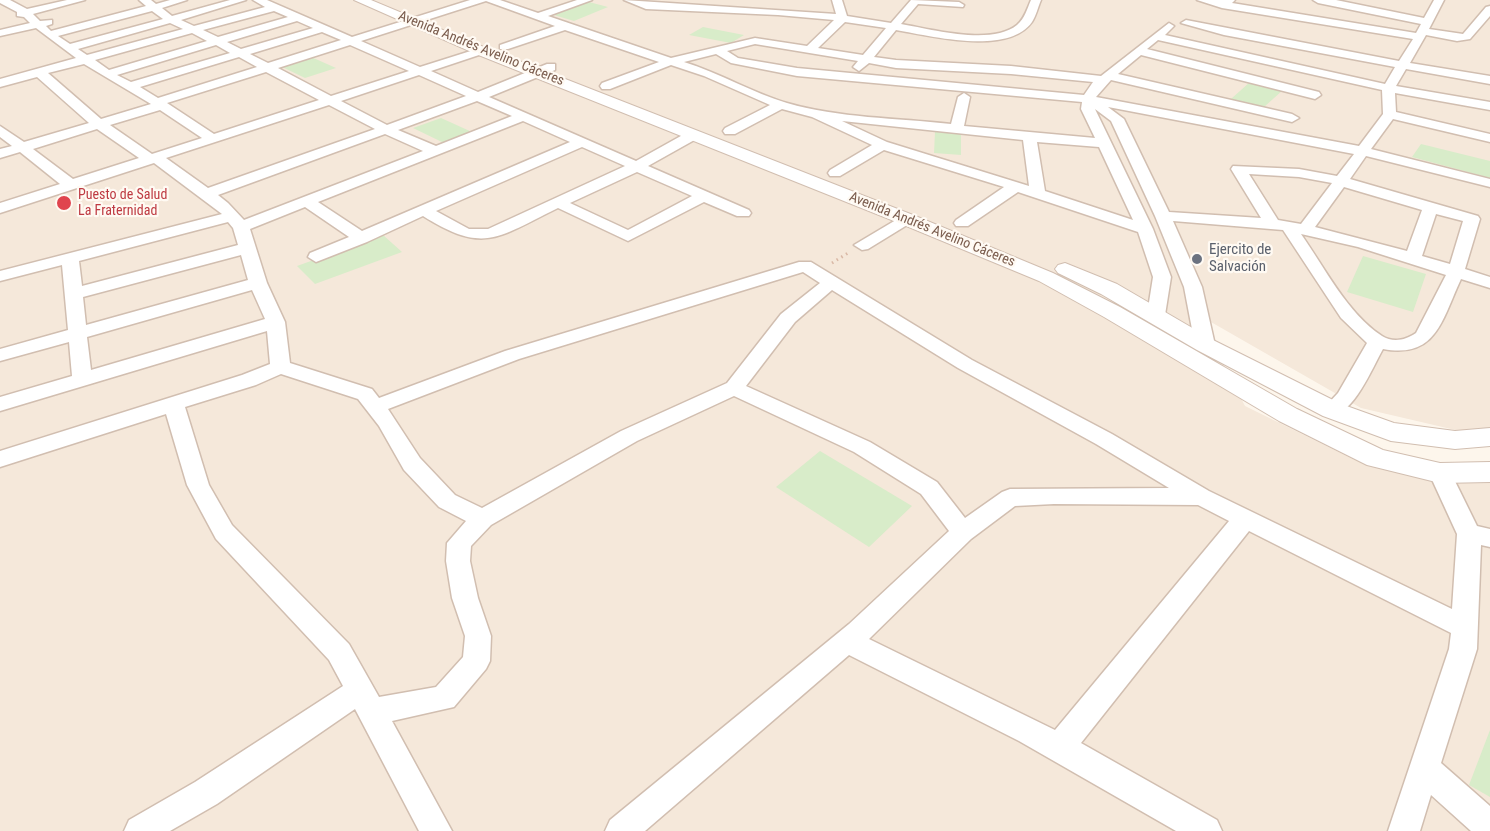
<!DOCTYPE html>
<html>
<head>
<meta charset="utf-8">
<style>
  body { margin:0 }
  canvas { display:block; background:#fdf6ec }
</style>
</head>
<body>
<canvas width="1490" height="831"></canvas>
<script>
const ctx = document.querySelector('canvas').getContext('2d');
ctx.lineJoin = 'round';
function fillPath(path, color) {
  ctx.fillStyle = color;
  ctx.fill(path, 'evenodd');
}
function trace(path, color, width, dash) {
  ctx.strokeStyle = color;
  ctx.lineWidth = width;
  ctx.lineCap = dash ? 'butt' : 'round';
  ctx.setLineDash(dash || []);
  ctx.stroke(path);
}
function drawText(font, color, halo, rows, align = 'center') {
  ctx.font = font + ' "Roboto Condensed",sans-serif';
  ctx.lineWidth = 4.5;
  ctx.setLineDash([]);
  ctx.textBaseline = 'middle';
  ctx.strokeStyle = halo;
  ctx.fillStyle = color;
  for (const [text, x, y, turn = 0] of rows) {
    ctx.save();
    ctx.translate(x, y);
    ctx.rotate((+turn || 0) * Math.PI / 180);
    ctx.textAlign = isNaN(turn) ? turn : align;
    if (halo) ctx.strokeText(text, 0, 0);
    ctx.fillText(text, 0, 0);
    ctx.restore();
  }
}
const residential = new Path2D(`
  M0,0H1490V430L1464,432L1361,408L1197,314L1245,406L1355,460L1468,481L1490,476V831H0Z`);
const green = new Path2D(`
  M589,2L608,7L574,21L554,15Z
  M703,27L744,35L731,43L689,35Z
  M309,56L336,68L305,78L278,65Z
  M1250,82L1283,90L1264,107L1231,99Z
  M441,118L472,132L444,143L413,128Z
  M935,132L961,134V155L934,153Z
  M1421,144L1490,161V178L1412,157Z
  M383,235L402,252L315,284L297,266Z
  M1363,256L1426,274L1413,312L1347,292Z
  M820,451L912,506L869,547L776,487Z
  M1490,730V797L1469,785Z`);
const path = new Path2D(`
  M832,263L848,253`);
const minor = new Path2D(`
  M0,0H10L27,9L67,0H85L33,14L40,21L52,20V24L46,26L51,31L146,6L139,0H151L156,4L170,0H187L162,8L172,16L230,0H246L181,20L194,26L265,7L253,0H267L352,37L470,0H500L538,13L577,0H592L548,16L671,58L755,38L807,46L834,20L778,15L646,9L624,0L836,14L832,0H842L847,16L891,23L911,0L959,2L964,5L963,7L918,4L901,24C931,29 991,46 1017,25C1025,18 1027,9 1031,0H1041C1038,7 1036,16 1032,22C1008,56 931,36 896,30L874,57L896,60L1011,66L1101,76L1169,23L1174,26L1165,35L1385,84L1395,67L1224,35L1181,23L1186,20L1399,61L1413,39L1222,8L1197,0H1235L1232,3L1416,33L1421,24L1318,3L1313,0H1336L1424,18L1434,0H1444L1429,29L1463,34L1486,7L1490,6V16L1470,39L1457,41L1426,35L1410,63L1490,76V84L1406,69L1396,86L1490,102V110L1395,93L1396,112L1490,134V142L1393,119L1371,149L1490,179V187L1366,156L1350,179L1478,216L1480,219L1465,269L1490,277V288L1461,279C1442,319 1437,359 1383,349C1372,368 1351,422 1325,415L1322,410L1338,393L1367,343L1341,318L1283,230L1173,221L1202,287L1215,345L1212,349H1198L1195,345L1184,287L1155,216L1111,121L1095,109L1153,229L1171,277L1165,315L1163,319H1149L1147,315L1153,277L1138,232L1018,192L968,226H956L954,223L956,220L1004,187L884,150L840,176H830L828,173L830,170L872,145L812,117L782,109L735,134H725L723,131L725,128L770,105L704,76L671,65L610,89H602L600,86L602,83L659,62L565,30L508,49H500V45L555,26L486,1L361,41L420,67L477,49H485V53L431,71L478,92L547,64H555V70L489,97L636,161L688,132H698L700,135L698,138L648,166L749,210L751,213L749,216H737L704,202L628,241L558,208C498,237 485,255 423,216L367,242L316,262L308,257L310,253L349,237L305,207L250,229L267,283L285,322L290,363L372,389L379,398L505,351L799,262H811L972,360L1112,434L1209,491L1452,609L1457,534L1429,473L1432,467L1440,465L1448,467L1477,526L1490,529V547L1481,545L1477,649L1441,763L1490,806V831H1471L1431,795L1420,831H1388L1449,649L1451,633L1249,531L1081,743L1217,820L1222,831H1176L1019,741L849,655L645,831H605L610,820L849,624L949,531L921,494L854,452L734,396L637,441L491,525L471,546L470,561L478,598L491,636L490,661L486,669L454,707L392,721L452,831H419L355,709L217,804L170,831H124L129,820L195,782L343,686L329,660L216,539L187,485L166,414L0,467V451L242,375L270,364L267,331L0,411V397L72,376L69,342L0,361V349L68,330L62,265L0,281V271L222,214L154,163L0,213V203L60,184L20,152L0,158V149L12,146L0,137V126L24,142L89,123L37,77L0,87V79L76,58L36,28L0,36V30L30,23L24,17L17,16V12L0,3ZM152,11L163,19L70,44L58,36ZM274,11L288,17L218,37L203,30ZM297,21L313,28L241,49L227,42ZM845,22L886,28L863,55L818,48ZM170,23L183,29L87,55L78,49ZM322,32L341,40L268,63L250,54ZM192,33L207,41L109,70L95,60ZM1158,40L1382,90L1383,114L1359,146L1096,97L1111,80L1292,122L1299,118L1292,114L1118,74L1141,55L1315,99L1321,95L1319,92L1147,49ZM755,44L858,61L853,67L859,71L869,63L896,68L1011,74L1093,82L1084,95L797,68L738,58L727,51ZM216,45L230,53L131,82L117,75ZM350,45L409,71L331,96L278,68ZM716,54L731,63L797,76L1082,102L1081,109L1095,138L964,126L970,97L964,93L958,97L951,124C896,118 839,118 787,103C753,93 720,73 684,62ZM239,57L257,67L158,98L140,87ZM84,64L151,104L101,119L48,73ZM266,72L319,100L214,134L167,103ZM419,75L466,96L387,125L341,101ZM477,101L512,116L436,146L398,130ZM329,105L375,129L208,188L166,158ZM1108,107L1354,154L1337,176L1299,169L1233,166L1231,169L1261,218L1169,212L1124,119ZM160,110L202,138L152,154L110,125ZM523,121L570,142L362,231L318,202ZM842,121L1023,140L1029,186L887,142ZM97,129L139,158L73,179L33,149ZM385,134L423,151L244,220L228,203L218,195ZM1037,142L1099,147L1133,220L1045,191ZM582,147L625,166L488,229H469L436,211ZM637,172L692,196L628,230L570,203ZM1249,174L1299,177L1332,183L1301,224L1278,220ZM1344,187L1422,210L1407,251L1315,227ZM1436,214L1463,221L1450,264L1422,256ZM228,222L233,228L238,245L82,286L79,261ZM1301,234L1358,247L1446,275L1416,333C1406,340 1393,343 1382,336C1347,313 1325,268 1301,234ZM241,255L248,280L86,325L83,297ZM803,272L820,283L781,314L727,383L621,431L482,508L455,495L420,458L388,409L519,359ZM252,290L265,319L91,370L87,337ZM832,290L958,368L1096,444L1169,488L1010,489L1002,492L965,518L937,482L870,442L746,386L795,322ZM281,374L358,399L379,426L404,470L439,507L466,521L447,543L446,561L452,598L465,636L463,657L436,687L379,697L349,644L232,525L209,485L185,407L256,385ZM1054,504L1198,505L1229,521L1055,730L869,639L971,539L1015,506Z
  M906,214L912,216L914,219L912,222L868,249L862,250L854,245Z`);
const tertiary = new Path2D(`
  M354,0H371L486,48L913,215L1053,273L1120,307L1297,409L1383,450L1440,463L1490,462V482L1440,483L1367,465L1279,421L1104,317L1039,281L899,223L476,54Z
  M1065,263L1117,284L1213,340L1341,404L1394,423L1455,431L1490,428V446L1455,449L1391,441L1323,416L1197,350L1101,294L1058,273L1055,269L1058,265Z`);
const markers = [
  [64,203,8,"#e0444e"],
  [1197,259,6,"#6b7280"]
];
const farStreetnames = [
  ["Avenida Andrés Avelino Cáceres",481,49,22],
  ["Avenida Andrés Avelino Cáceres",932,230,22]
];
const farHealthnames = [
  ["Puesto de Salud",78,195],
  ["La Fraternidad",78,211]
];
const worshipNames = [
  ["Ejercito de",1209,250],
  ["Salvación",1209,267]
];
fillPath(residential, '#f5e8da');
fillPath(green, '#d8ecc9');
trace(minor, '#d1beb0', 3);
trace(tertiary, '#d1beb0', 2);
trace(path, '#d9b8a5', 3, [1.5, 4]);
fillPath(minor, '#fff');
fillPath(tertiary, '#fff');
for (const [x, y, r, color] of markers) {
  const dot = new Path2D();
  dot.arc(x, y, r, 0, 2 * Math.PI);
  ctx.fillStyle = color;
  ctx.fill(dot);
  trace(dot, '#fffaf3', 2);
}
drawText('14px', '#7a5c4d', '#fffaf3', farStreetnames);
drawText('14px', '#be3a42', '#fffaf3', farHealthnames, 'left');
drawText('15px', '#5b616d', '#fffaf3', worshipNames, 'left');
</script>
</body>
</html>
